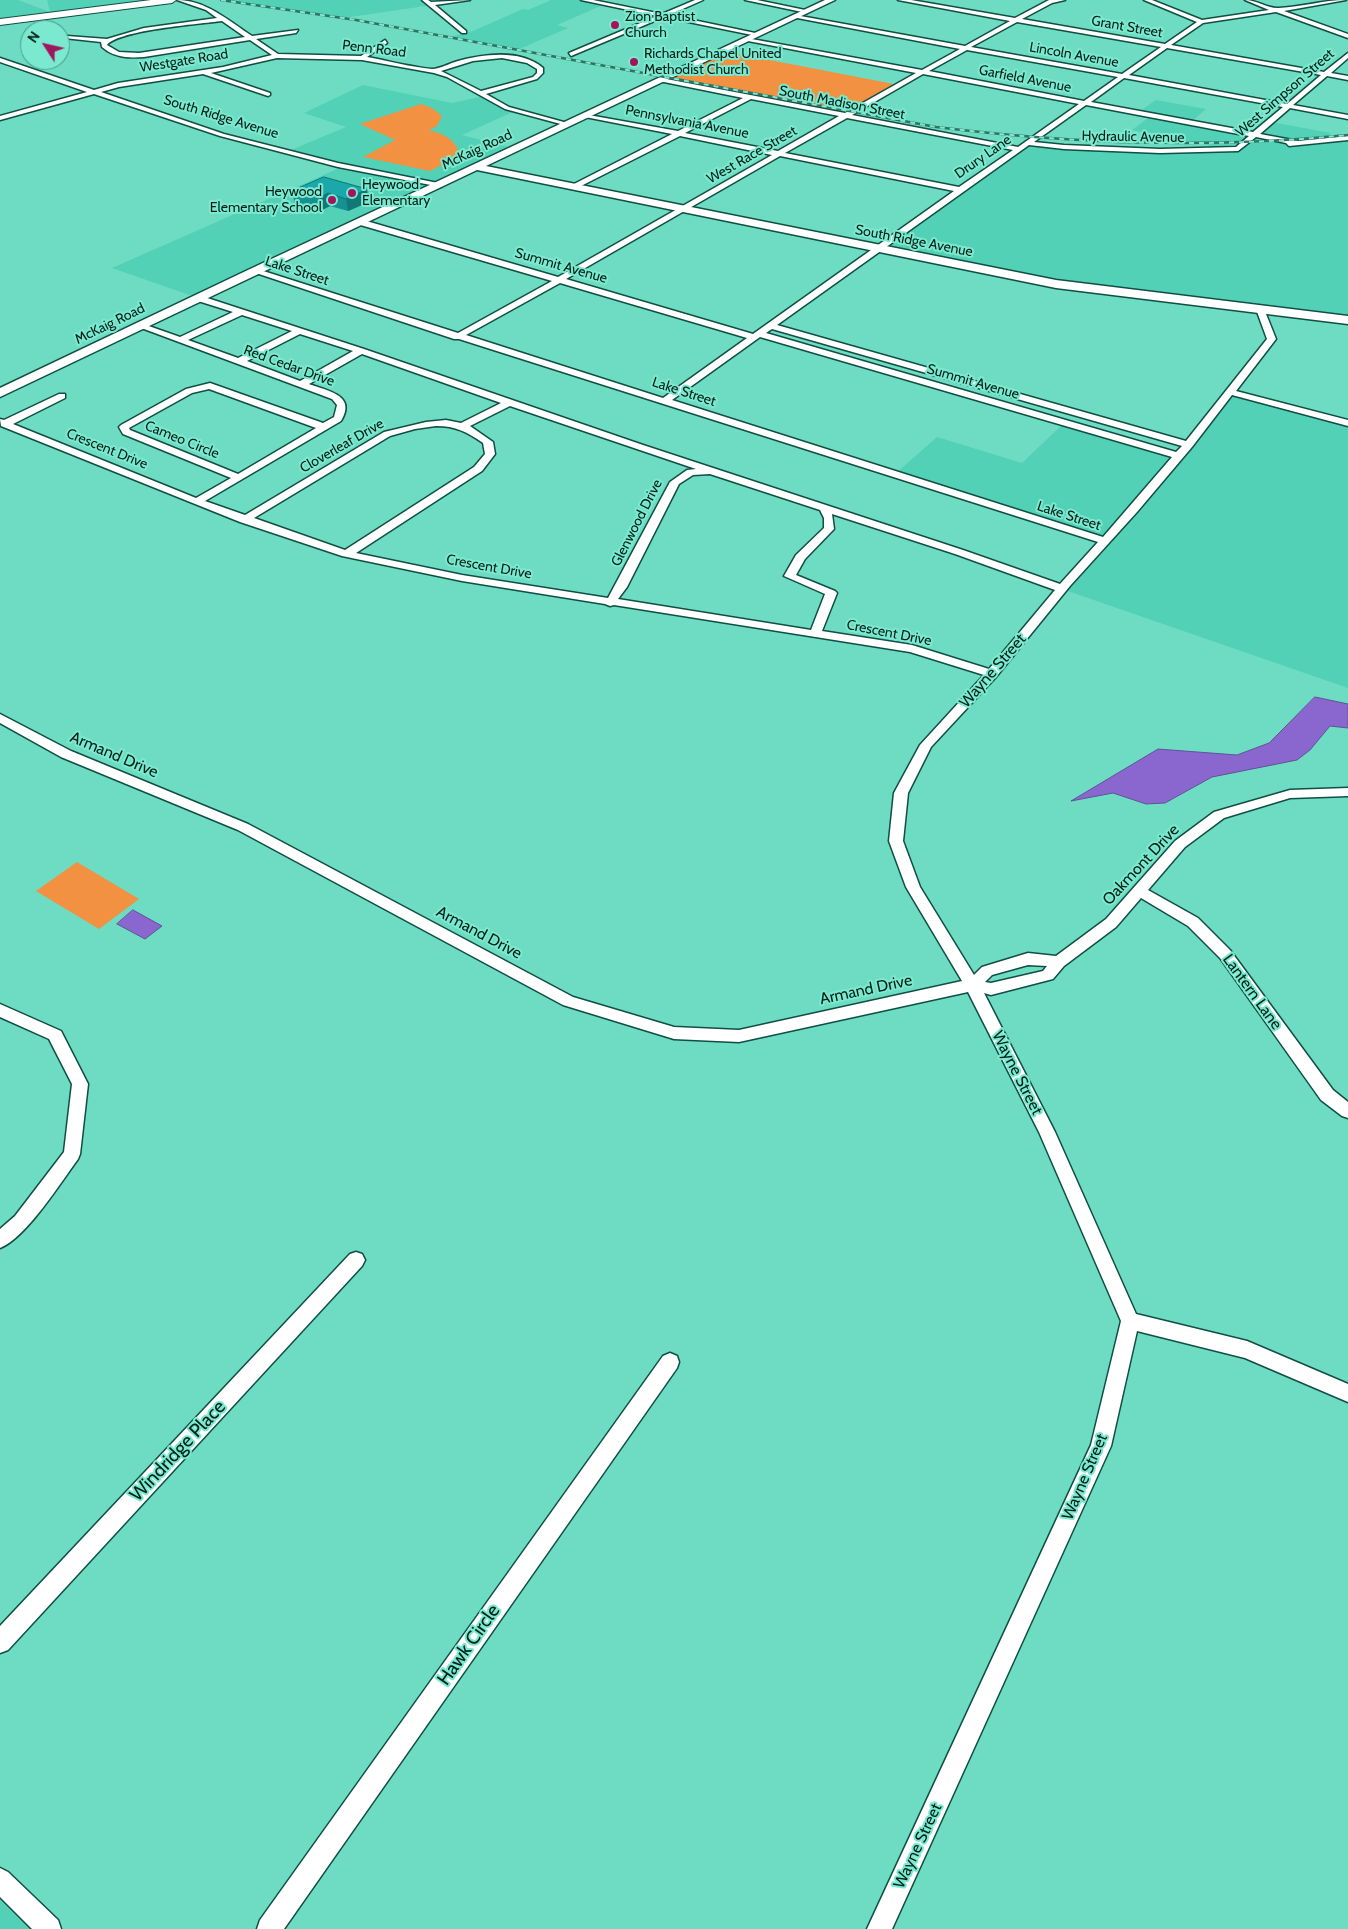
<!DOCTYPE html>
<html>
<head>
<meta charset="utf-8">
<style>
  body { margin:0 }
  #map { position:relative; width:1348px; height:1929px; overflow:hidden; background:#6ddcc2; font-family:Cabin,sans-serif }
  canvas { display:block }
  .north { position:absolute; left:20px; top:20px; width:50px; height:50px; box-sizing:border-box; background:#7be9cf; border:1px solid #4a9986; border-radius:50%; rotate:305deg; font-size:14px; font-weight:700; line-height:20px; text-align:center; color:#002019 }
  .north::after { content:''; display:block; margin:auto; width:18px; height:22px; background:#a1155e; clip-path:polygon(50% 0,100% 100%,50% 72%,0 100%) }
</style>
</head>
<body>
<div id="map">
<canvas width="1348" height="1929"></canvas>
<div class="north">N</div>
</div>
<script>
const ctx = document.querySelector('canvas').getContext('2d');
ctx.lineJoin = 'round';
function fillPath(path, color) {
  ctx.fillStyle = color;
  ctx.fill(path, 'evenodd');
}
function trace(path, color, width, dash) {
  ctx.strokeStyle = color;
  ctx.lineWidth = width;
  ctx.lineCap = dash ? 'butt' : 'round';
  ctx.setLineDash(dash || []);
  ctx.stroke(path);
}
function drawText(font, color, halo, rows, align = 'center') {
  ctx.font = font + ' Cabin,sans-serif';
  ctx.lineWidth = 4;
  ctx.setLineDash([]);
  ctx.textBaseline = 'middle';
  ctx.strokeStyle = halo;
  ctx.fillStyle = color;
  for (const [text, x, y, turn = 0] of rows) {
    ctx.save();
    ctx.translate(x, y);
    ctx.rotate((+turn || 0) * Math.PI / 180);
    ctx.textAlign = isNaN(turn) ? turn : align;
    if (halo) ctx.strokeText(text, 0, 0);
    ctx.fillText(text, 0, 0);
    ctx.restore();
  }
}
const built = new Path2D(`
  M0,0H18L50,12L47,0H172L0,22Z
  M221,0H467L343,18Z
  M551,0H584L605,4L557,25L568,28L517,50L450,37L473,31L523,9L528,10Z
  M363,85L452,103L484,96L515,111L462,135L516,149L198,298L112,268L344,166L286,152L346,127L304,113Z
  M1156,100L1206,109L1191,122L1256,135L1271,122L1331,133L1326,138L1348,135V320L1056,284L879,249L1027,143L1104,149H1238L1244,144L1212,146L1132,130L1151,116L1137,113Z
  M1230,392L1348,423V688L1062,589L1104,542L895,474L937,437L1022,463L1064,423L1178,456Z
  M0,1880L49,1929H0Z`);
const green = new Path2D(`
  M723,51L899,85L843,116L661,80Z
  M421,104L432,108L442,116L437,126L429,130C443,134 452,137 459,151L452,160L430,171L363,157L395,140L360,124Z
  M77,862L139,899L99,929L36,891Z`);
const water = new Path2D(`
  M1315,697L1348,704V728L1330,726L1310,750L1297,760L1212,777L1165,803L1146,804L1113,793L1071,801L1158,749L1237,755L1269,743Z
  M133,910L162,926L145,939L117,924Z`);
const street = new Path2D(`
  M177,0C206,0 229,21 252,36L298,30L296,33L256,39L278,54L361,56L385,40L387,43L367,57C389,61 411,67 432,69C440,69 450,63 458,61C484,54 521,49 543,68V73L537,79L486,94L509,107L571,124L568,126L505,109L447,77L434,73L362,60L277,58L211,73L270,93V95L268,96L203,74L119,87L101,92L224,134L338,163L438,183L442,185L441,187L338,167L220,136L94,94L0,120V116L87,92L0,62V58L94,90L118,83L223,67L272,55L250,40L144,57C129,58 114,58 102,47L101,42L64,38L67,36L107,39L144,28L217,18L206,10ZM222,21L245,37L139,53L119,52L107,45C119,30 199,24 222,21ZM502,58L527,63L537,69V73L533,77L481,91L441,71L473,61Z
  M422,0H428L431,2L470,0L435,5L466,31V33H462Z
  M581,0H593L662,14L695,0H703L669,15L760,34L757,36L664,17L571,56L569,53L657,16Z
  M745,0H757L810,11L807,13Z
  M898,0H911L1015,18L1049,0H1065L1052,3L1022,19L1165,44L1197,22L1144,0H1152L1202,20L1269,10L1245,0C1257,0 1268,9 1279,8C1302,7 1323,0 1346,0L1284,11L1348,34V38L1276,12L1203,23L1171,45L1324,72L1348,53V58L1331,73L1348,76V80L1327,76L1293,105L1348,115V119L1290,108L1260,134L1298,141L1348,136V140L1289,146L1286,143L1256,137L1238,151L1160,153L1064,149L1029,145L777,325L1186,441L1267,339L1256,309L1260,306L1264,309L1276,339L1236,391L1348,420V426L1232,395L1192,447L1137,512L1070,586L996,677L931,747L908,793L903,841L920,887L974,975L982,967L1028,953L1056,956L1106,919L1175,841L1214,812L1290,790L1348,788V796L1290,798L1224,818L1185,847L1148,890L1198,918L1230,950L1333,1090L1348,1102V1118L1342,1116L1321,1100L1220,958L1188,926L1141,898L1116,927L1064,966L1053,979L991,995L984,993L1055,1132L1136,1314L1247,1341L1348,1384V1402L1245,1358L1137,1331L1111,1446L892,1929H867L1091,1445L1121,1321L1039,1132L968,992L739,1042L674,1039L563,1005L238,830L61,757L0,723V714L71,751L248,824L573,997L674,1027L739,1030L962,981L906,887L889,841L894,793L920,745L984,675L910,652L614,605L610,606L605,604L462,581L342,556L240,522L1,426L0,419L4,420L59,394H65V398L13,424L196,498L231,478L123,434L119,427L121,425L186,389L210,383L323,423L334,417L337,405L332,399L136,326L140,323L143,324L180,337L233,312L195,300L194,298L198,295L364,349L643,445L963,550L1060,584L1098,542L459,339H454L250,271L257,269L458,333L552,281L357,224V220H363L558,277L772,155L680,136L575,189H572V185L672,134L585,117L583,116V114L678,131L743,98L659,81L658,80L661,78L845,113L916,73L748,41L746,38L922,70L960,49L792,17L795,15L965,46L1010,21ZM1017,22L1161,47L1122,74L971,47ZM1167,48L1321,75L1287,104L1129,75ZM967,50L1118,77L1084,101L929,71ZM923,74L1079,104L1018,147L852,115ZM1124,78L1283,107L1253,132L1091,102ZM751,99L839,116L778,151L685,133ZM1086,105L1249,136L1236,147L1160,149L1064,145L1034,142ZM847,118L1013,150L959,187L785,153ZM780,156L954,191L753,334L566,279ZM560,283L747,338L663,398L466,335ZM242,315L292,331L238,358L188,340ZM772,329L1182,446L1176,452L766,333ZM300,334L353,351L300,381L247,361ZM760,337L1172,457L1103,537L672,400ZM362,354L501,403L461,423L446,420L426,422L384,432L245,515L205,501L341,421C357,395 328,391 309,384ZM209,389L316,428L238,474L130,430L129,428L192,393ZM510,406L696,469L687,470L670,482L608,598L462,575L356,553L482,471L495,454L493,442L470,426ZM436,426C456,426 467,432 483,443L485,454L474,467L345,550L254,518L390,436L415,429ZM710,474L820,510L824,518V528L796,555L784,576L825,594L811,630L618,599L627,587L679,484L693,475ZM832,514L955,554L1055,590L989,669L912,645L822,631L837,593L835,591L796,575L805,559L834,529ZM1028,965L1047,966L1043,971L991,983L985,982L992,975Z
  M0,1004L61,1031L88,1084L80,1154L78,1159C61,1182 26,1238 0,1248V1229L15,1216L64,1152L72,1084L49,1039L0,1017Z
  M356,1252L362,1254L365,1260L362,1266L8,1650L0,1653V1626L350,1254Z
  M670,1353L677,1356L679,1362L677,1368L284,1929H257L260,1920L663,1356Z
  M0,1868L8,1872L58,1920L61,1929H32L0,1897Z`);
const secondary = new Path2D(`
  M825,0H835L486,166L1056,280L1348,316V324L1056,288L477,170L0,397V388L250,269Z`);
const primary = new Path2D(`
  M151,0H176L172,3L0,25V19Z`);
const rail = new Path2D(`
  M221,0L356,20L936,127C1076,144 1207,149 1348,135`);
const wall = new Path2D(`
  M324,177L369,202L348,211L330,206L322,210L295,204L292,191Z`);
const shadedWall = new Path2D(`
  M367,189L369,202L348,211L346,199Z
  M328,193L330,206L322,210L320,197Z`);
const building = new Path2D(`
  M324,177L367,189L346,199L328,193L320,197L292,191Z`);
const markers = [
  [615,25,5,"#a1155e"],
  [634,62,5,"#a1155e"],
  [352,193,5,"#a1155e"],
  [332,200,5,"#a1155e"]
];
const farPoinames = [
  ["Zion Baptist",625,17],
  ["Church",625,33],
  ["Richards Chapel United",644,54],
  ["Methodist Church",644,70],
  ["Heywood",362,185],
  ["Elementary",362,201],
  ["Heywood",322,192,"right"],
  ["Elementary School",322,208,"right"]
];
const farStreetnames = [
  ["Grant Street",1127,27,10],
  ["Penn Road",374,49,7],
  ["Lincoln Avenue",1074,55,10],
  ["Westgate Road",184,61,-9],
  ["Garfield Avenue",1025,79,11],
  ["West Simpson Street",1285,93,-41],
  ["South Madison Street",842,103,11],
  ["South Ridge Avenue",221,117,17],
  ["Pennsylvania Avenue",687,122,11],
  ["Hydraulic Avenue",1133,137,1],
  ["McKaig Road",477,150,-25],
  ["West Race Street",752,155,-30],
  ["Drury Lane",983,157,-35],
  ["South Ridge Avenue",914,241,11],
  ["Summit Avenue",561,266,16],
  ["Lake Street",297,271,18],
  ["McKaig Road",110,324,-26],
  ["Red Cedar Drive",289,366,20],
  ["Summit Avenue",973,382,16],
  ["Lake Street",684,392,18],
  ["Cameo Circle",182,440,22],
  ["Cloverleaf Drive",342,446,-30],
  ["Crescent Drive",107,449,22],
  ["Lake Street",1069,516,18],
  ["Glenwood Drive",637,523,-63],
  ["Crescent Drive",489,567,10],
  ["Crescent Drive",889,633,11]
];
const streetNames = [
  ["Wayne Street",993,671,-49],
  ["Armand Drive",114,755,23],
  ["Oakmont Drive",1141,865,-47],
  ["Armand Drive",479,933,28],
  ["Armand Drive",866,990,-12],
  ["Lantern Lane",1252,992,54],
  ["Wayne Street",1017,1073,63],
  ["Wayne Street",1085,1477,-67],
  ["Wayne Street",918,1846,-65]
];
const nearStreetnames = [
  ["Windridge Place",178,1451,-47],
  ["Hawk Circle",469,1645,-55]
];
fillPath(built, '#52d1b6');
fillPath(green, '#f29141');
fillPath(water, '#8967cf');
trace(water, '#605298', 1);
trace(street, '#104f43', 3);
trace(secondary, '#104f43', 3);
trace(primary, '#104f43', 2);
fillPath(street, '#fff');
fillPath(secondary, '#fff');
fillPath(primary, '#fff');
trace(rail, '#307263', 2.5);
trace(rail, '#7be9cf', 2, [5]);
fillPath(wall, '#179092');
fillPath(shadedWall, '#137677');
fillPath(building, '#1ba8aa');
trace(building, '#137677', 1);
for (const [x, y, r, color] of markers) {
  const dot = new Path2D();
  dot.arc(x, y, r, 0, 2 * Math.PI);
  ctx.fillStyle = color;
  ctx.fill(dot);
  trace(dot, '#7be9cf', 2);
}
drawText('14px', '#002019', '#7be9cf', farPoinames, 'left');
drawText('14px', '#002019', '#7be9cf', farStreetnames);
drawText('16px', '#002019', '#7be9cf', streetNames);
drawText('19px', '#002019', '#7be9cf', nearStreetnames);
</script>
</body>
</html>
